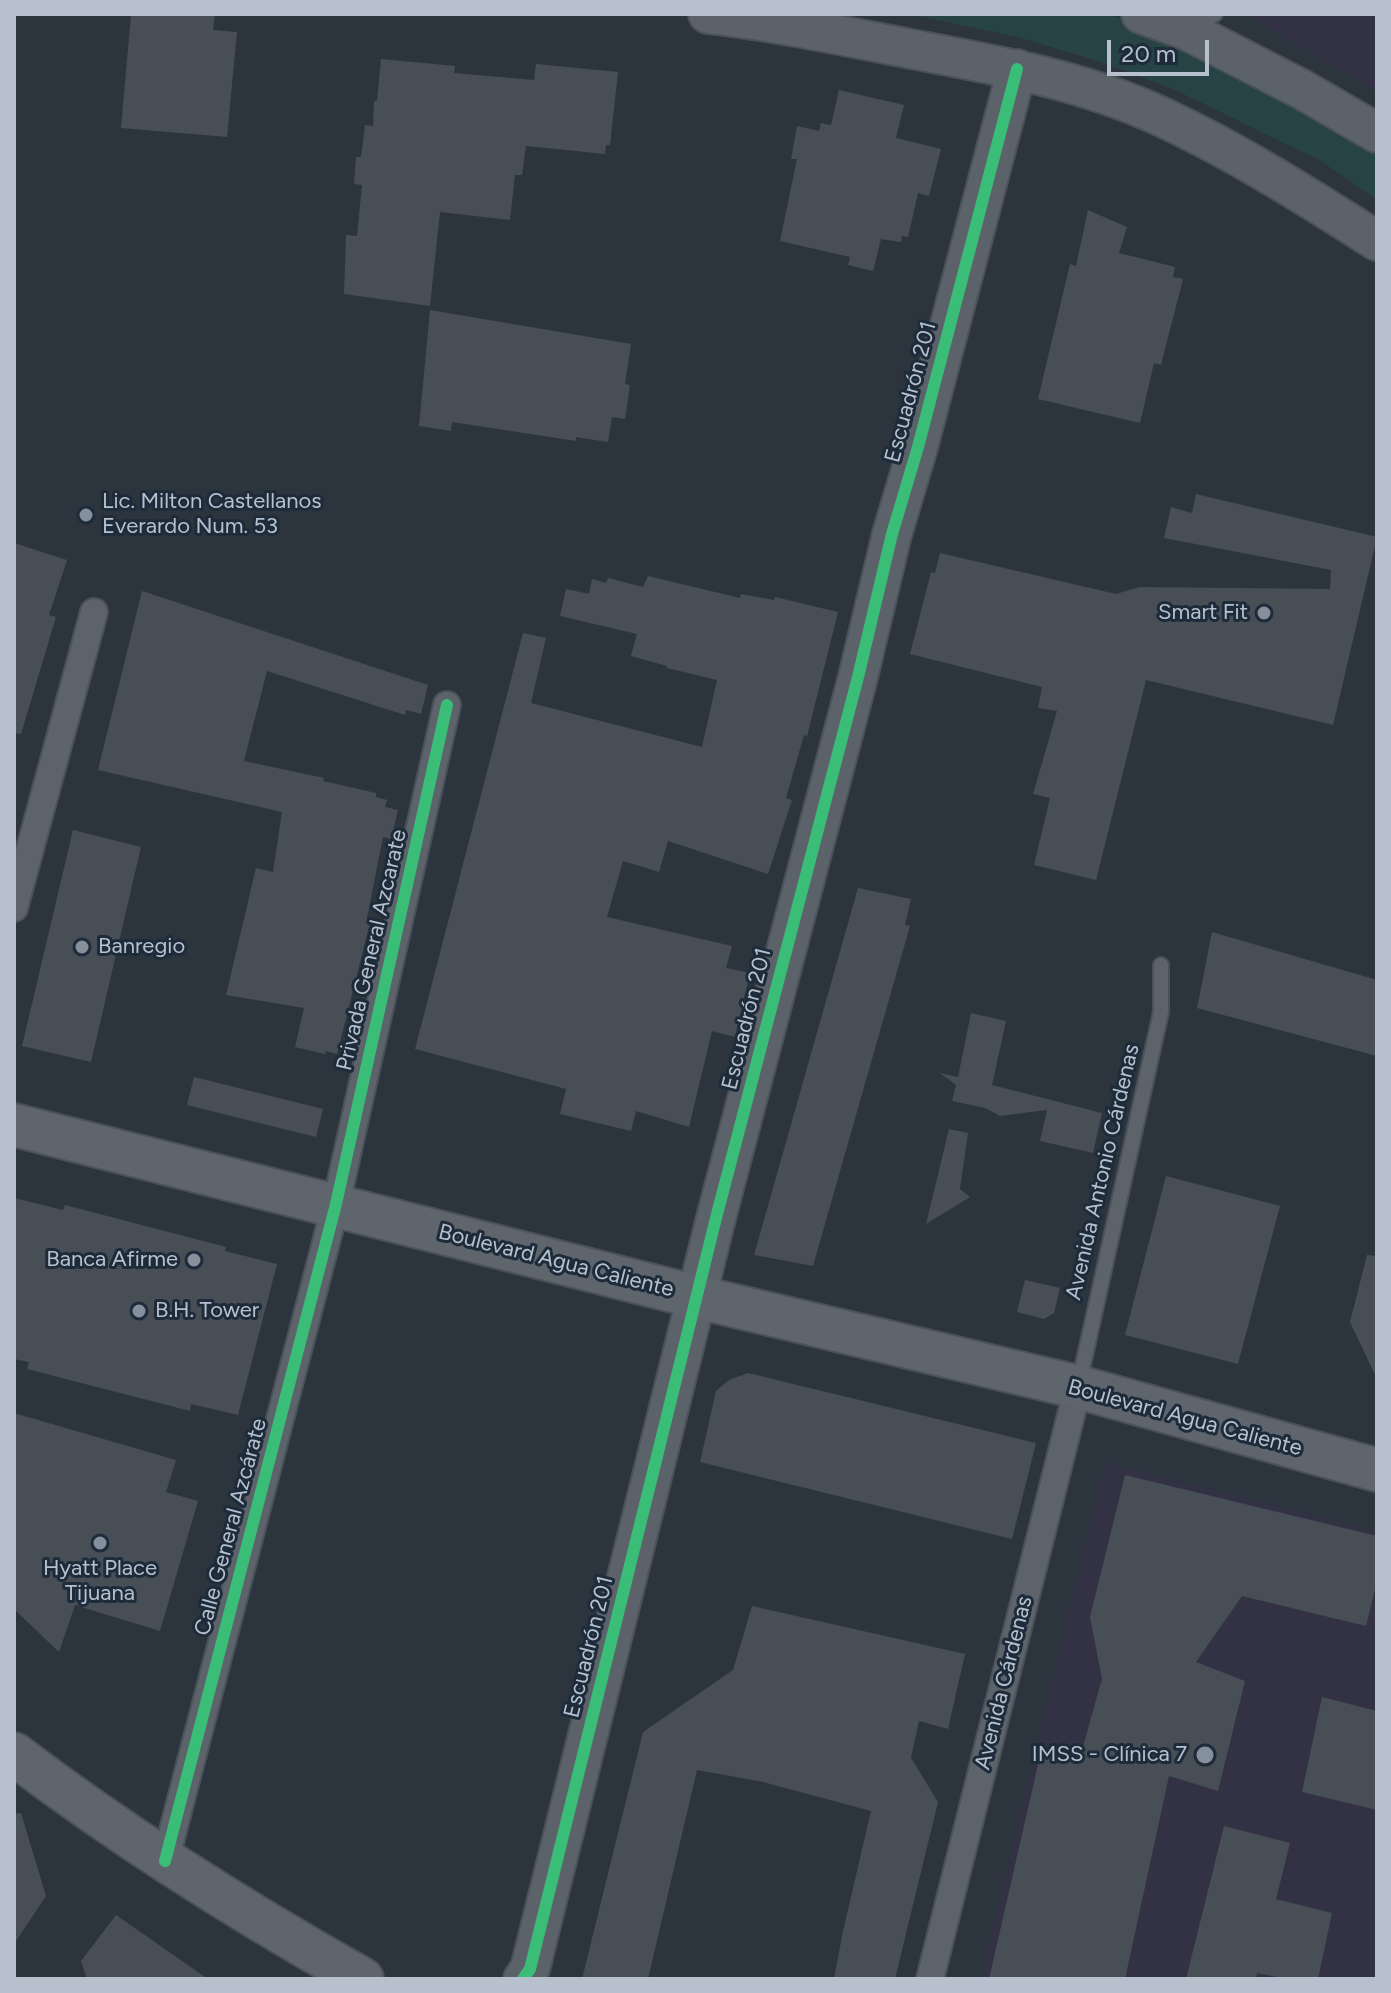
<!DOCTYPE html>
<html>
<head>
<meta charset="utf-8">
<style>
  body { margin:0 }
  #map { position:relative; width:1391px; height:1993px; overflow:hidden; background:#2c353e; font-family:Figtree,sans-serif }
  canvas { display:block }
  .frame { position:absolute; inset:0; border:16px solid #b7c1ce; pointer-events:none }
  .scale { position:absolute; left:1107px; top:40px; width:102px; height:36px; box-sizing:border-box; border:4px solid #b7c1ce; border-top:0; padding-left:10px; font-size:24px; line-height:28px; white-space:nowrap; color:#b7c1ce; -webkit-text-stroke:6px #1e2b3a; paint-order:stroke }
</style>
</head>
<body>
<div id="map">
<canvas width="1391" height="1993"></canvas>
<div class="frame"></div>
<div class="scale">20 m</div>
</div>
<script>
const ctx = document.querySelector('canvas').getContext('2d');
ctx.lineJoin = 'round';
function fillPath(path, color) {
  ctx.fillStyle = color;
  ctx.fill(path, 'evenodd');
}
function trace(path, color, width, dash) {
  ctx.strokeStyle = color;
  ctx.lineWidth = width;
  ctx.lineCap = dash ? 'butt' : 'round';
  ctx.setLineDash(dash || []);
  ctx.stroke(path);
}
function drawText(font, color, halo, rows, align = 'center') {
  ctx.font = font + ' Figtree,sans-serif';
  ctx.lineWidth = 6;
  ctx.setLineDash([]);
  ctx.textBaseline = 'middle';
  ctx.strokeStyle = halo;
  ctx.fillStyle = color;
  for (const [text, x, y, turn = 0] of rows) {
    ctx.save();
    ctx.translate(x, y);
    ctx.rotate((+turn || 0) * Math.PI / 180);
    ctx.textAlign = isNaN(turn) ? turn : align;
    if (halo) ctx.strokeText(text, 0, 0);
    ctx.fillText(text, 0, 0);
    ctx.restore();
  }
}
const medical = new Path2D(`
  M1246,14H1377V91L1245,14Z
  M1105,1462L1377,1531V1979H980Z`);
const green = new Path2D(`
  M908,14H1103L1119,18L1192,45L1377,145V200L1321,161L1173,89L1098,61L1018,37Z`);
const building = new Path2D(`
  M131,14H215L213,30L237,32L227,137L121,128Z
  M381,59L455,66L454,73L534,80L536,64L618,72L610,145H606L605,154L526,146L522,175H515L510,220L440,212L430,306L344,294L346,235L357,236L362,185L354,184L356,157H361L365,125L373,126L374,101H377Z
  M839,90L904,105L896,138L941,149L929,196L918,193L908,237L902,236L901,242L881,239L873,271L848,265L850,257L780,241L797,159H791L797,126L819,131L821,123L831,125Z
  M1088,210L1127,227L1119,253L1175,267L1173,277L1183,279L1161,365L1154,363L1140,423L1038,399L1070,264L1076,266Z
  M430,310L631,344L625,384L630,385L625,419L612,417L608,442L576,437V441L452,422L451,431L419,426Z
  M1196,494L1377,537L1333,725L1146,680L1096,880L1034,865L1050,798L1033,794L1057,711L1038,708L1042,687L910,654L931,572L935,573L940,553L1116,594L1140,587L1330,589L1331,570L1164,538L1171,507L1192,513Z
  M14,543L67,560L49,615L56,617L21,734L14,733Z
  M648,576L740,598L741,594L774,600L775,597L838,612L807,736L804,735L786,798L792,800L768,874L668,841L659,872L623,861L607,917L732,946L726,968L750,973L735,1037L712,1031L689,1127L636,1111L631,1131L560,1114L566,1089L415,1049L523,633L546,638L531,703L702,747L717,680L667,668V666L631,656L637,634L560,616L566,589L589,594L592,579L606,583L608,578L643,587Z
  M142,591L428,685L421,714L406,710L405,715L267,671L244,761L324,778L323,781L376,793V797L387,800L385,807L398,810L391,839L383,837L367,918L371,919L337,1054L326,1051L325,1054L295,1047L304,1008L226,995L256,868L273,872L282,812L98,770Z
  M73,830L141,847L91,1062L22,1046Z
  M858,888L911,899L905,925L910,926L813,1266L754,1255Z
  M1212,932L1377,980V1056L1197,1008Z
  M971,1013L1006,1021L992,1085L1102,1113L1093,1153L1040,1141L1047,1110L1000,1116L985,1108L952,1101L956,1085L940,1073L958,1077Z
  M194,1077L323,1109L316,1137L187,1105Z
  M949,1129L968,1133L960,1189L970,1197L926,1224Z
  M1166,1176L1280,1206L1238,1364L1125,1335Z
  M14,1198L63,1210L65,1205L226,1247L225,1251L277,1264L238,1415L191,1404L190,1411L27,1369L29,1362L14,1359Z
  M1367,1255L1377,1256V1379L1350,1322Z
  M1025,1280L1060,1288L1054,1313L1044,1319L1017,1312Z
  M748,1373L1036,1443L1012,1539L700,1462L716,1391L729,1380Z
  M14,1413L176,1460L166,1492L198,1501L160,1631L75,1605L59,1652L14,1609Z
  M1125,1475L1377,1536V1581L1366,1626L1242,1596L1196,1662L1245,1681L1218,1791L1169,1776L1125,1979H989L1042,1747L1080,1757L1102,1679L1090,1617Z
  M752,1606L965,1654L948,1729L919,1721L911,1758L938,1802L895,1979H834L843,1931L871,1811L763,1782L697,1770L648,1979H582L643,1732L733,1670Z
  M1322,1697L1377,1711V1810L1302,1792Z
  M21,1813L46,1896L14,1944V1814Z
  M1224,1826L1290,1843L1276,1899L1332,1913L1318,1979H1286L1257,1973L1256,1979H1186Z
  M116,1915L208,1979H87L81,1961Z`);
const lane = new Path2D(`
  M1192,29L1215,14
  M1079,1383L1161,1012V965`);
const street = new Path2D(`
  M14,908L94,612
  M165,1861L336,1204L447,705
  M930,1979L1078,1387`);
const secondary = new Path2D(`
  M708,14C777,22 844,36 911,49C996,65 1083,80 1162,117C1237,152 1308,197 1377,241
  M1141,14L1188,31L1303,90L1377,133
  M523,1979L530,1969L716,1218L858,677L892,534L918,447L1017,69`);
const primary = new Path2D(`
  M14,1125L697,1297L1078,1387L1377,1470
  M14,1754C125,1838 241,1911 362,1979`);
const cycleway = new Path2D(`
  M165,1861L336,1204L447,705
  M523,1979L530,1969L716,1218L858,677L892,534L918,447L1017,69`);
const markers = [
  [86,515,8,"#86909c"],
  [1264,613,8,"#86909c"],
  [82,947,8,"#86909c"],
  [194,1260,8,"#86909c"],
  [139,1311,8,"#86909c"],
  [100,1543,8,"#86909c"],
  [1205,1755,10,"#86909c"]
];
const streetNames = [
  ["Escuadrón 201",911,392,-75],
  ["Privada General Azcarate",372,950,-77],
  ["Escuadrón 201",747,1019,-76],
  ["Avenida Antonio Cárdenas",1103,1172,-77],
  ["Boulevard Agua Caliente",556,1261,14],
  ["Boulevard Agua Caliente",1185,1418,15],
  ["Calle General Azcárate",231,1527,-75],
  ["Escuadrón 201",589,1647,-76],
  ["Avenida Cárdenas",1004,1683,-76]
];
const poiNames = [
  ["Lic. Milton Castellanos",102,502],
  ["Everardo Num. 53",102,527],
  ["Smart Fit",1248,613,"right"],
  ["Banregio",98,947],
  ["Banca Afirme",178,1260,"right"],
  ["B.H. Tower",155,1311],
  ["Hyatt Place",100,1569,"center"],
  ["Tijuana",100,1594,"center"],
  ["IMSS - Clínica 7",1187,1755,"right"]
];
fillPath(medical, '#323244');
fillPath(green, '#274346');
fillPath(building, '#474e56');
trace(lane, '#4b5158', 18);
trace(street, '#4b5158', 30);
trace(secondary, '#4b5158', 42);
trace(primary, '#4a515a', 46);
trace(lane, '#5d636b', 14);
trace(street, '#5d636b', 26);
trace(secondary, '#5c6269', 38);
trace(primary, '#5f656d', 42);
trace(cycleway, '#3abd76', 12);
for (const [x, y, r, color] of markers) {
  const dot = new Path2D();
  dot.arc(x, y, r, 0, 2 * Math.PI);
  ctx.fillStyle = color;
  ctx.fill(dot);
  trace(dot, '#1e2b3a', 3);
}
drawText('22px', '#b7c1ce', '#1e2b3a', streetNames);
drawText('22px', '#b7c1ce', '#1e2b3a', poiNames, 'left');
</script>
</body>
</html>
